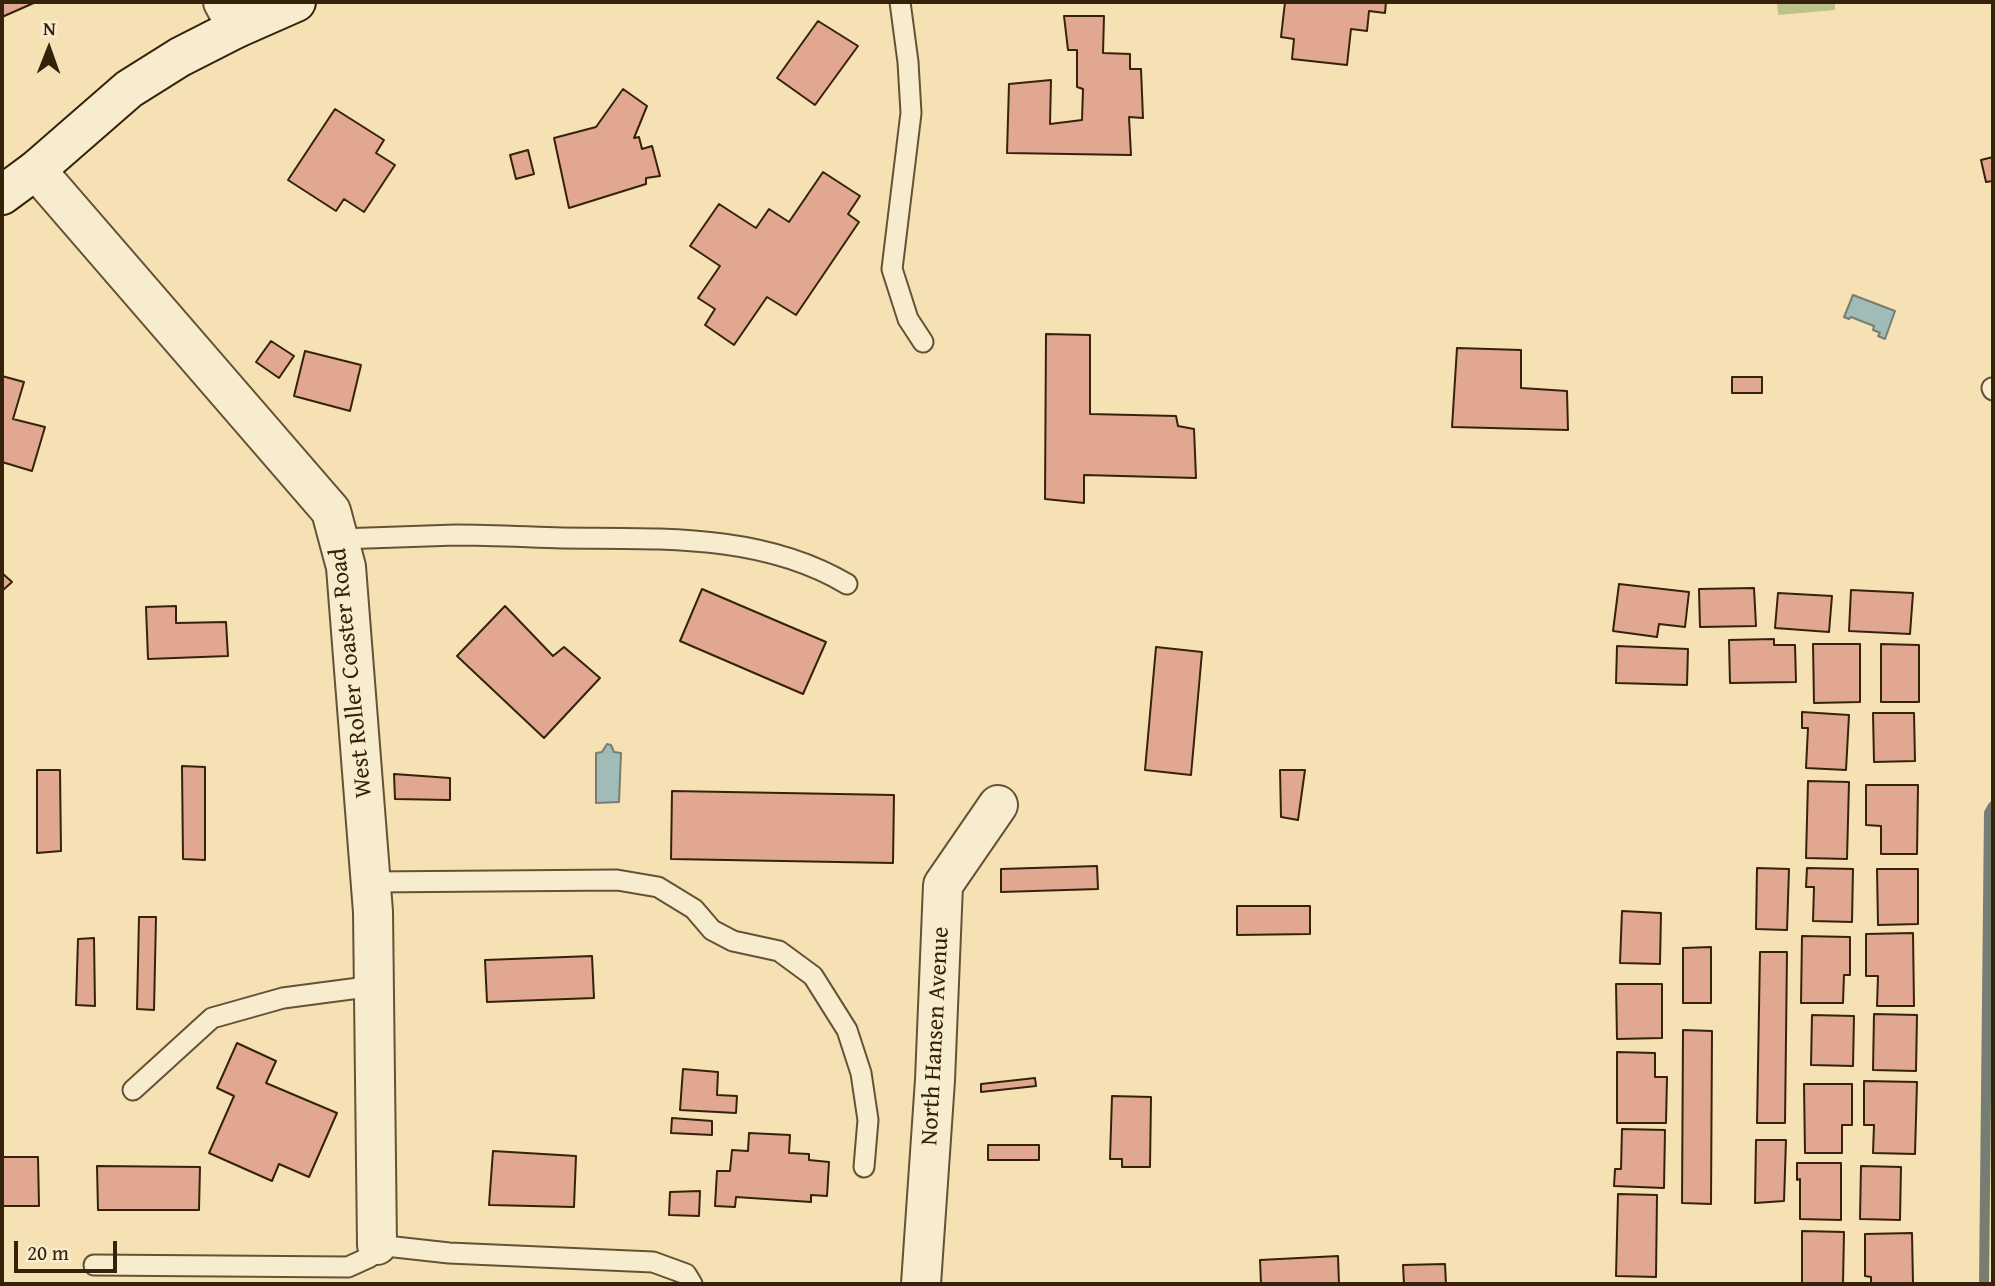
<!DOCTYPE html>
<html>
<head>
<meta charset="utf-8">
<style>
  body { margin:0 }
  #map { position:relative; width:1995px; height:1286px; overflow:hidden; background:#f5e1b3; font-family:"Gentium Book Plus",serif }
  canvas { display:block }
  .frame { position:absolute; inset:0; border:4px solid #35220b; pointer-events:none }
  .north { position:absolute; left:14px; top:14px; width:70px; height:70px; -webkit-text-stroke:5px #f8ecce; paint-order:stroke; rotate:1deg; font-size:19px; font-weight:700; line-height:28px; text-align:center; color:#35220b }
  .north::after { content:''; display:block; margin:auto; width:24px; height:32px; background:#35220b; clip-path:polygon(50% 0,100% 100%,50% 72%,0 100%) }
  .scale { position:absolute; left:14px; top:1241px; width:103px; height:32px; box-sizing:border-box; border:4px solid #35220b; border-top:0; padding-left:9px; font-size:21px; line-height:24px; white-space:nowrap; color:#35220b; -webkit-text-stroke:5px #f8ecce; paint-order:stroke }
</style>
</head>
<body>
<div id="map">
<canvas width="1995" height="1286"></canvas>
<div class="frame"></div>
<div class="north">N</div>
<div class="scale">20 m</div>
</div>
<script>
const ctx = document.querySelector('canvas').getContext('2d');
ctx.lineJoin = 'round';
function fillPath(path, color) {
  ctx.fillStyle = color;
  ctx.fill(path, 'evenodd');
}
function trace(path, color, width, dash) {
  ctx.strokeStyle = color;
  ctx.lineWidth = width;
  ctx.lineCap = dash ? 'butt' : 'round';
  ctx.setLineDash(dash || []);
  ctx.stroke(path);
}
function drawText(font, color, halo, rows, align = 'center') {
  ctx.font = font + ' "Gentium Book Plus",serif';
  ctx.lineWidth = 7;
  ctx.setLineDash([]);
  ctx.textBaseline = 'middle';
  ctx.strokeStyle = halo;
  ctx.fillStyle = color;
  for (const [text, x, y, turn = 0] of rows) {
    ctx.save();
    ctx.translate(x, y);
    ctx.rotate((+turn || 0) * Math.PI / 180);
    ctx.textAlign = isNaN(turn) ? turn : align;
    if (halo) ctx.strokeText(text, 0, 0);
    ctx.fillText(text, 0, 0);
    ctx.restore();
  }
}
const green = new Path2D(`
  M1777,2H1835V10L1778,15Z`);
const water = new Path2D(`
  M1853,295L1895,311L1885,339L1878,336L1880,333L1873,330L1874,326L1851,317L1849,319L1844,317Z
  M607,744L611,745L614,752L621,753L619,802L596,803V753L602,752Z`);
const stream = new Path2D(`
  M1984,1284L1989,813L1993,806`);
const building = new Path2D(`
  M2,2H36L2,17Z
  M1285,2H1386L1385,13L1369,11L1367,31L1351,29L1347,65L1292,59L1294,39L1281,37Z
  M1064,16H1104L1103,53L1130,54V69H1141L1143,118L1129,117L1131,155L1007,153L1009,84L1051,80L1050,124L1082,120L1083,89L1077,87V50H1068Z
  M818,21L858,46L815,105L777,78Z
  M623,89L647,106L634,138L639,137L642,149L652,146L660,176L646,178V184L569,208L554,138L596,127Z
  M335,109L384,140L376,153L395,165L364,212L344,199L336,211L288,180Z
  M528,150L534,174L516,179L510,155Z
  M1993,157V181L1986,182L1981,160Z
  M823,172L860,196L848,214L859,222L796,315L767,297L734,345L705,325L715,309L698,298L720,266L690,246L719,204L756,228L769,209L789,222Z
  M1046,334L1090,335V414L1176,416L1178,426L1194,429L1196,478L1084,475V503L1045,499Z
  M271,341L294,356L279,378L256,362Z
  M1457,348L1521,350V388L1567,391L1568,430L1452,427Z
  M305,351L361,365L350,411L294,396Z
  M2,376L24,382L13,419L45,427L32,471L2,462Z
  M1732,377H1762V393H1732Z
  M2,573L12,582L2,591Z
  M1619,584L1689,592L1685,627L1659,624L1657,637L1613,631Z
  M1754,588L1756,626L1700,627L1699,589Z
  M702,589L826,642L803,694L680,641Z
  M1851,590L1913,593L1910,634L1849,631Z
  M1778,593L1832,596L1829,632L1775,628Z
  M176,606V623L226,622L228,656L148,659L146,607Z
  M505,606L553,656L564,647L600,678L544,738L457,656Z
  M1774,639V645H1795L1796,682L1730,683L1729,640Z
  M1813,644H1860V702L1814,703Z
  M1881,644L1919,645V702H1881Z
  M1617,646L1688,649L1687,685L1616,683Z
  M1156,647L1202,652L1191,775L1145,770Z
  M1802,712L1849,715L1846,770L1806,768L1808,728H1802Z
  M1873,713H1914L1915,761L1874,762Z
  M182,766L205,767V860L183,859Z
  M37,770H60L61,851L37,853Z
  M1280,770H1305L1298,820L1281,817Z
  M394,774L450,778V800L395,799Z
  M1808,781L1849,782L1847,859L1806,858Z
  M1866,785H1918L1917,854H1881V826L1866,825Z
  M672,791L894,795L893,863L671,859Z
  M1097,866L1098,889L1001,892V869Z
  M1757,868L1789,869L1787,930L1756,929Z
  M1807,868L1853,869L1852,922L1813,921L1814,887H1806Z
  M1877,869H1918V924L1878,925Z
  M1237,906H1310V934L1237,935Z
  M1622,911L1661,913L1660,964L1620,963Z
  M139,917H156L154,1010L137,1009Z
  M1913,933L1914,1006H1877L1878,976H1866V934Z
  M1802,936L1850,937V975H1844L1843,1003H1801Z
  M94,938L95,1006L76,1005L78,939Z
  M1711,947V1003H1683V948Z
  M1760,952H1787L1785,1123H1757Z
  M592,956L594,998L487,1002L485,960Z
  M1616,984H1662V1038L1617,1039Z
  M1874,1014L1917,1015L1916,1071L1873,1070Z
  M1812,1015L1854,1016L1853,1066L1811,1065Z
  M1683,1030L1712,1031L1711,1204L1682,1203Z
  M237,1043L276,1061L266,1083L337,1113L309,1177L279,1164L272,1181L209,1153L234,1096L217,1088Z
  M1617,1052L1655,1053V1077H1667L1666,1123H1617Z
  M683,1069L718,1072L717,1095L737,1096L736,1113L680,1110Z
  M1035,1078L1036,1086L981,1092V1084Z
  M1864,1081L1917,1082L1915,1154L1873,1153L1874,1125H1864Z
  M1804,1084H1852V1125H1842V1153H1805Z
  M1112,1096L1151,1097L1150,1167H1122V1159H1110Z
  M672,1118L712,1121V1135L671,1133Z
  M1622,1129L1665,1130L1664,1188L1614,1186L1615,1169H1621Z
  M749,1133L790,1135L789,1153L809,1154V1160L829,1162L827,1196L811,1195V1202L736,1197L735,1207L715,1206L717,1171H730L732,1150L748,1151Z
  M1756,1140H1786L1784,1201L1755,1203Z
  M988,1145H1039V1160H988Z
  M493,1151L576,1156L574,1207L489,1205Z
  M2,1157H38L39,1206H2Z
  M1797,1163H1841V1220L1800,1219V1179L1797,1180Z
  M97,1166L200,1167L199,1210H98Z
  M1861,1166L1901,1167L1900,1220L1860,1219Z
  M700,1191L699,1216L669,1215L670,1192Z
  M1618,1194L1657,1195L1656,1277L1616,1276Z
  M1802,1231L1844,1232L1843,1284H1802Z
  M1912,1233L1913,1284H1871V1277L1865,1276V1234Z
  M1338,1256L1339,1284H1261L1260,1260Z
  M1445,1264L1446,1284H1404L1403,1265Z`);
const lane = new Path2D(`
  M900,2L908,62L911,113L892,269L908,319L923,342
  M1992,388L1993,390
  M339,539C378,538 417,536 456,535C491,535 527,537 562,538C659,539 761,533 847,584
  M371,882L617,880L658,887L694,909L712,930L733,941L779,951L813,976L847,1030L861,1073L868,1120L864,1167
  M133,1090L212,1018L283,998L374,986
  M94,1265L348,1267L370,1257L377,1245L449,1253L653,1262L686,1274L692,1284`);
const street = new Path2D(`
  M223,2L237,28
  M36,170L331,511L346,567L373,912L377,1245
  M921,1284L935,1080L943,885L998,805`);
const secondary = new Path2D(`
  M2,195L36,170L129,89L180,57L237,28L296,2`);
const streetNames = [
  ["West Roller Coaster Road",352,673,-96],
  ["North Hansen Avenue",936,1036,-87]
];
fillPath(green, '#bcc28c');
fillPath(water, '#a1bbb8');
trace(water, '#767e73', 2);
trace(stream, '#767e73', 10);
fillPath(building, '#e1a791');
trace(building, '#35220b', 2);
trace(lane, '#655235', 23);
trace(street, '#655235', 42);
trace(secondary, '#35220b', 42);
trace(lane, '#f8ecce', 19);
trace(street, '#f8ecce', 38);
trace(secondary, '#f8ecce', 38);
drawText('24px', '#35220b', '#f8ecce', streetNames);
</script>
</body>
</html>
